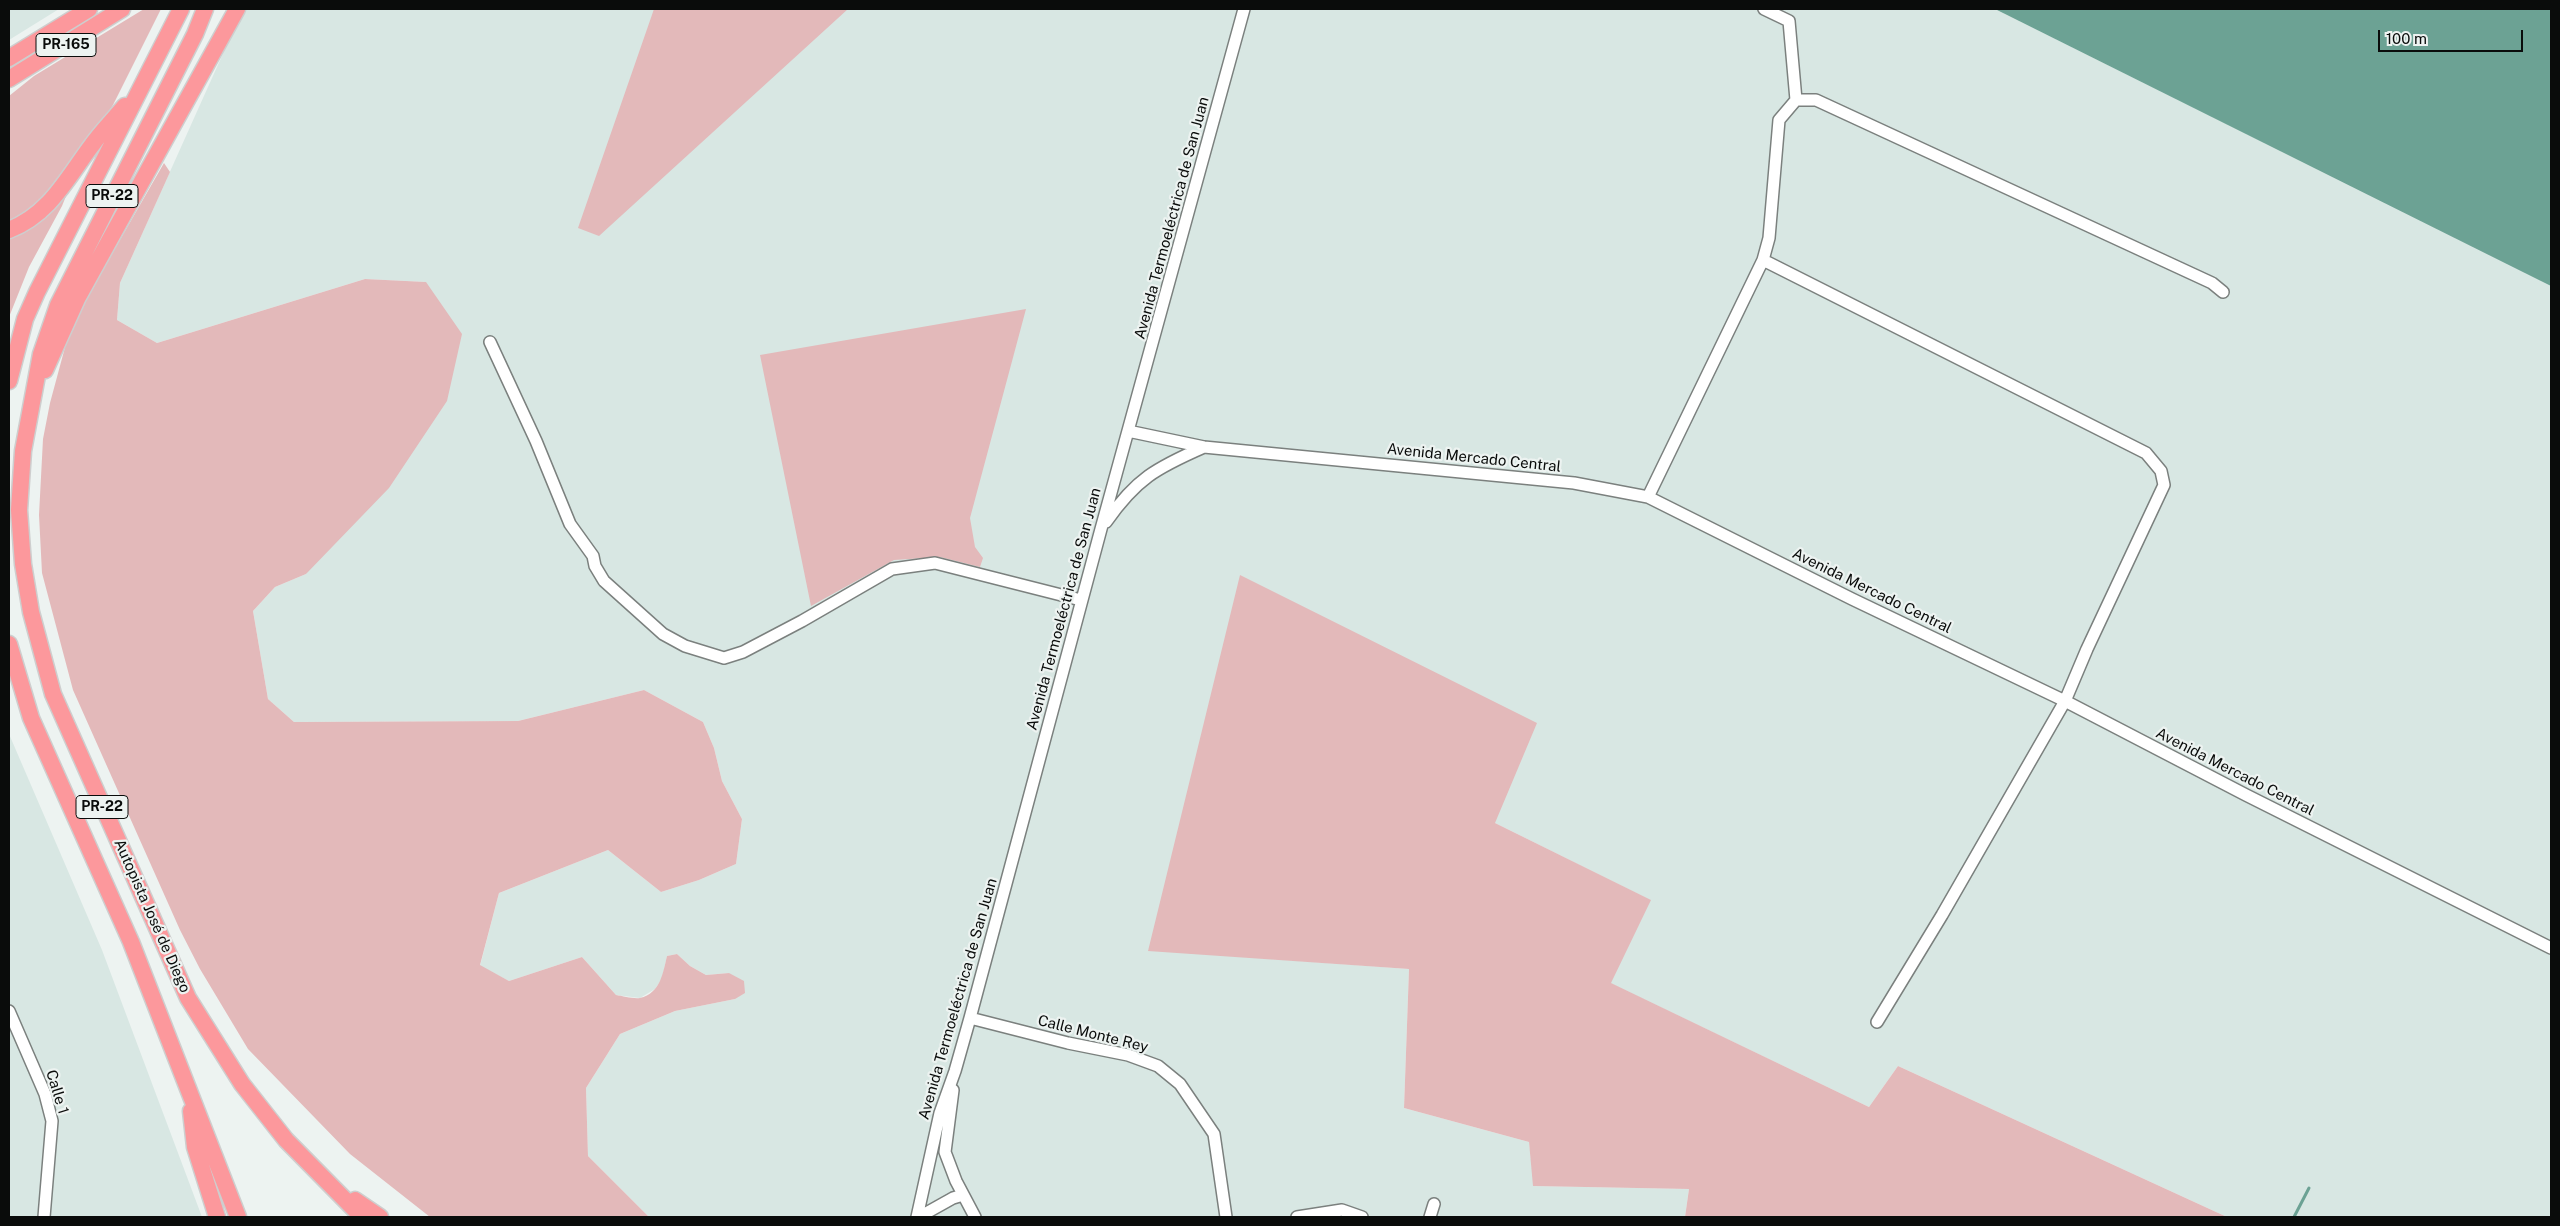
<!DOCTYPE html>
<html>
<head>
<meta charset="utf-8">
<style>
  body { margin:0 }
  #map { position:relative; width:2560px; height:1226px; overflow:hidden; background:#edf3f1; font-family:"Public Sans",sans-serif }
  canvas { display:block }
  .frame { position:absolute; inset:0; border:10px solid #0a0c0b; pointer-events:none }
  .scale { position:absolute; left:2378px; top:30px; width:145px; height:22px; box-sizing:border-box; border:2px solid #0a0c0b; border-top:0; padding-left:6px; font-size:15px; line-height:18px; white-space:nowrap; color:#0a0c0b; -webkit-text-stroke:4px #edf3f1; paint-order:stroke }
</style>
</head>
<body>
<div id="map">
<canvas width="2560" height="1226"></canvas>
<div class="frame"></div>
<div class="scale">100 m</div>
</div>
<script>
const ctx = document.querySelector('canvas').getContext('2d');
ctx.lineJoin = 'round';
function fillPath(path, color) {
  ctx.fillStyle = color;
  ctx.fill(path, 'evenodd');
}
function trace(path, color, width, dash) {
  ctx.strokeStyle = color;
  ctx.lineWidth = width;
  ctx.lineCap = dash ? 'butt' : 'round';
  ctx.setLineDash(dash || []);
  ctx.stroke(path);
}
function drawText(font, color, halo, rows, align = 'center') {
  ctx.font = font + ' "Public Sans",sans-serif';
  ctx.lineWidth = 4.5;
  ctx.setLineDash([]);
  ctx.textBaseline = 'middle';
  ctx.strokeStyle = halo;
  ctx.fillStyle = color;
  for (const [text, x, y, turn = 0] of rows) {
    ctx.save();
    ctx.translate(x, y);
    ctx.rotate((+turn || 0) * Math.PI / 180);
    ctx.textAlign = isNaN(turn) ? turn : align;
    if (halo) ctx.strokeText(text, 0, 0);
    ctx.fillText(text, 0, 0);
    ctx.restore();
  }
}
const built = new Path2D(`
  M9,9H59L9,40Z
  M243,9H1995L2537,278L2551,286V1217H2227L1898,1066L1869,1107L1610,983L1650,900L1495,823L1148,950L1409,969L1404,1108L1529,1142L1534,1186L1689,1189L1685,1217H649L588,1156L586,1088L620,1034L675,1011L735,999L729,973L706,975L690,966L677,954L667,956L662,979L655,989L640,998L616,995L582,957L509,981L480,966L499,893L608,850L661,892L699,880L736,864L742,819L722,781L714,748L703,722L644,690L518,721L294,722L268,699L253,611L275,587L306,574L426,282L365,279L157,343L117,320L120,283Z
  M9,734L102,950L202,1217H9Z`);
const green = new Path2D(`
  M144,9H161L113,105L93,137L53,194L9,224V96L34,76Z
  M654,9H848L599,236L578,228Z
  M164,163L170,172L120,283L117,320L157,343L365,279L426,282L462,334L447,401L389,488L306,574L275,587L253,611L268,699L294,722L518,721L644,690L703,722L714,748L722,781L742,819L736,864L699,880L661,892L608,850L499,893L480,965L509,981L582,957L616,995C623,996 633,999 640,998C661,993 663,972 667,956L677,954L690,966L706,975L729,973L744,981L745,993L735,999L675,1011L620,1034L586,1088L588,1156L649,1217H430L350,1154L248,1049L200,969L180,930L73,690L42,573L39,515L43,439L50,403L71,325Z
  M63,195L66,196L62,206L29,267L9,317V234Z
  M1026,309L970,518L975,547L983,558L980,567L940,557L894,560L811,606L760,355Z
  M1240,575L1537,723L1495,823L1651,900L1611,983L1869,1107L1898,1066L2227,1217H1685L1689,1189L1533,1186L1529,1142L1404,1108L1409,969L1148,951Z`);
const water = new Path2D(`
  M1995,9H2551V286Z`);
const stream = new Path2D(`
  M2294,1217L2309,1188`);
const minor = new Path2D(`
  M1764,9L1789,21L1796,100
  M1763,260L2146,453L2161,471L2164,485L2087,649L2065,701L1942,915L1877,1022
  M490,342L536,441L570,524L593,556L595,566L604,581L663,634L685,646L724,658L743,652L802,621L892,569L935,563L1081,600
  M1128,431L1204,447L1574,483L1648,497L1852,599L2065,701L2246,795L2551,948
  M1648,497L1763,260L1769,238L1779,120L1796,100H1816L2212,283L2223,292
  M1106,522C1136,479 1156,468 1204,447
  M9,1011L45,1094L52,1121L44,1217
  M970,1018L1068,1043L1128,1055L1158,1066L1180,1084L1214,1134L1226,1217
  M953,1090L945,1152L956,1181L975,1217
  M917,1217L940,1113L955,1071L970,1018L1101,529L1244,9
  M919,1217L953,1198L963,1195
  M1297,1217L1342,1210L1362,1217
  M1430,1217L1434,1204`);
const highway = new Path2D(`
  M205,9L195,34L58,305L41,354L23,451L19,510L23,564L31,612L53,694L188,998L242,1084L286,1140L362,1217
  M9,58L89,9
  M9,79L122,9
  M9,230C50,214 67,178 92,145C102,131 114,119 125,106
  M45,370L77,299L237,9
  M9,381L25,319L37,292L181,9
  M9,644L31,718L131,942L238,1217
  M191,1111L195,1147L217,1217
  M355,1200L380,1217`);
const shields = [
  [66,45,60],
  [112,196,52],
  [102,807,52]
];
const shieldNames = [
  ["PR-165",66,45],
  ["PR-22",112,196],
  ["PR-22",102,807]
];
const streetNames = [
  ["Avenida Termoeléctrica de San Juan",1172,218,-75],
  ["Avenida Mercado Central",1474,458,6],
  ["Avenida Mercado Central",1872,591,26],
  ["Avenida Termoeléctrica de San Juan",1064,609,-75],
  ["Avenida Mercado Central",2235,772,27],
  ["Autopista José de Diego",152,916,66],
  ["Avenida Termoeléctrica de San Juan",958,999,-74],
  ["Calle Monte Rey",1093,1034,14],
  ["Calle 1",57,1092,73]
];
fillPath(built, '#d8e7e3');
fillPath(green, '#e3b9ba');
fillPath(water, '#6ca294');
trace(stream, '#6ca294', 3);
trace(minor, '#7b807e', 14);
trace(highway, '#cecece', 19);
trace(minor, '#fff', 11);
trace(highway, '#fc989c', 16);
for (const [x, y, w] of shields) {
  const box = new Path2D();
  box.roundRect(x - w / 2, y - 11.5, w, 23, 4);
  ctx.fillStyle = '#edf3f1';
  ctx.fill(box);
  trace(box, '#0a0c0b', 1);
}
drawText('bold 14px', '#0a0c0b', null, shieldNames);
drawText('15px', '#0a0c0b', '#edf3f1', streetNames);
</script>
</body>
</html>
